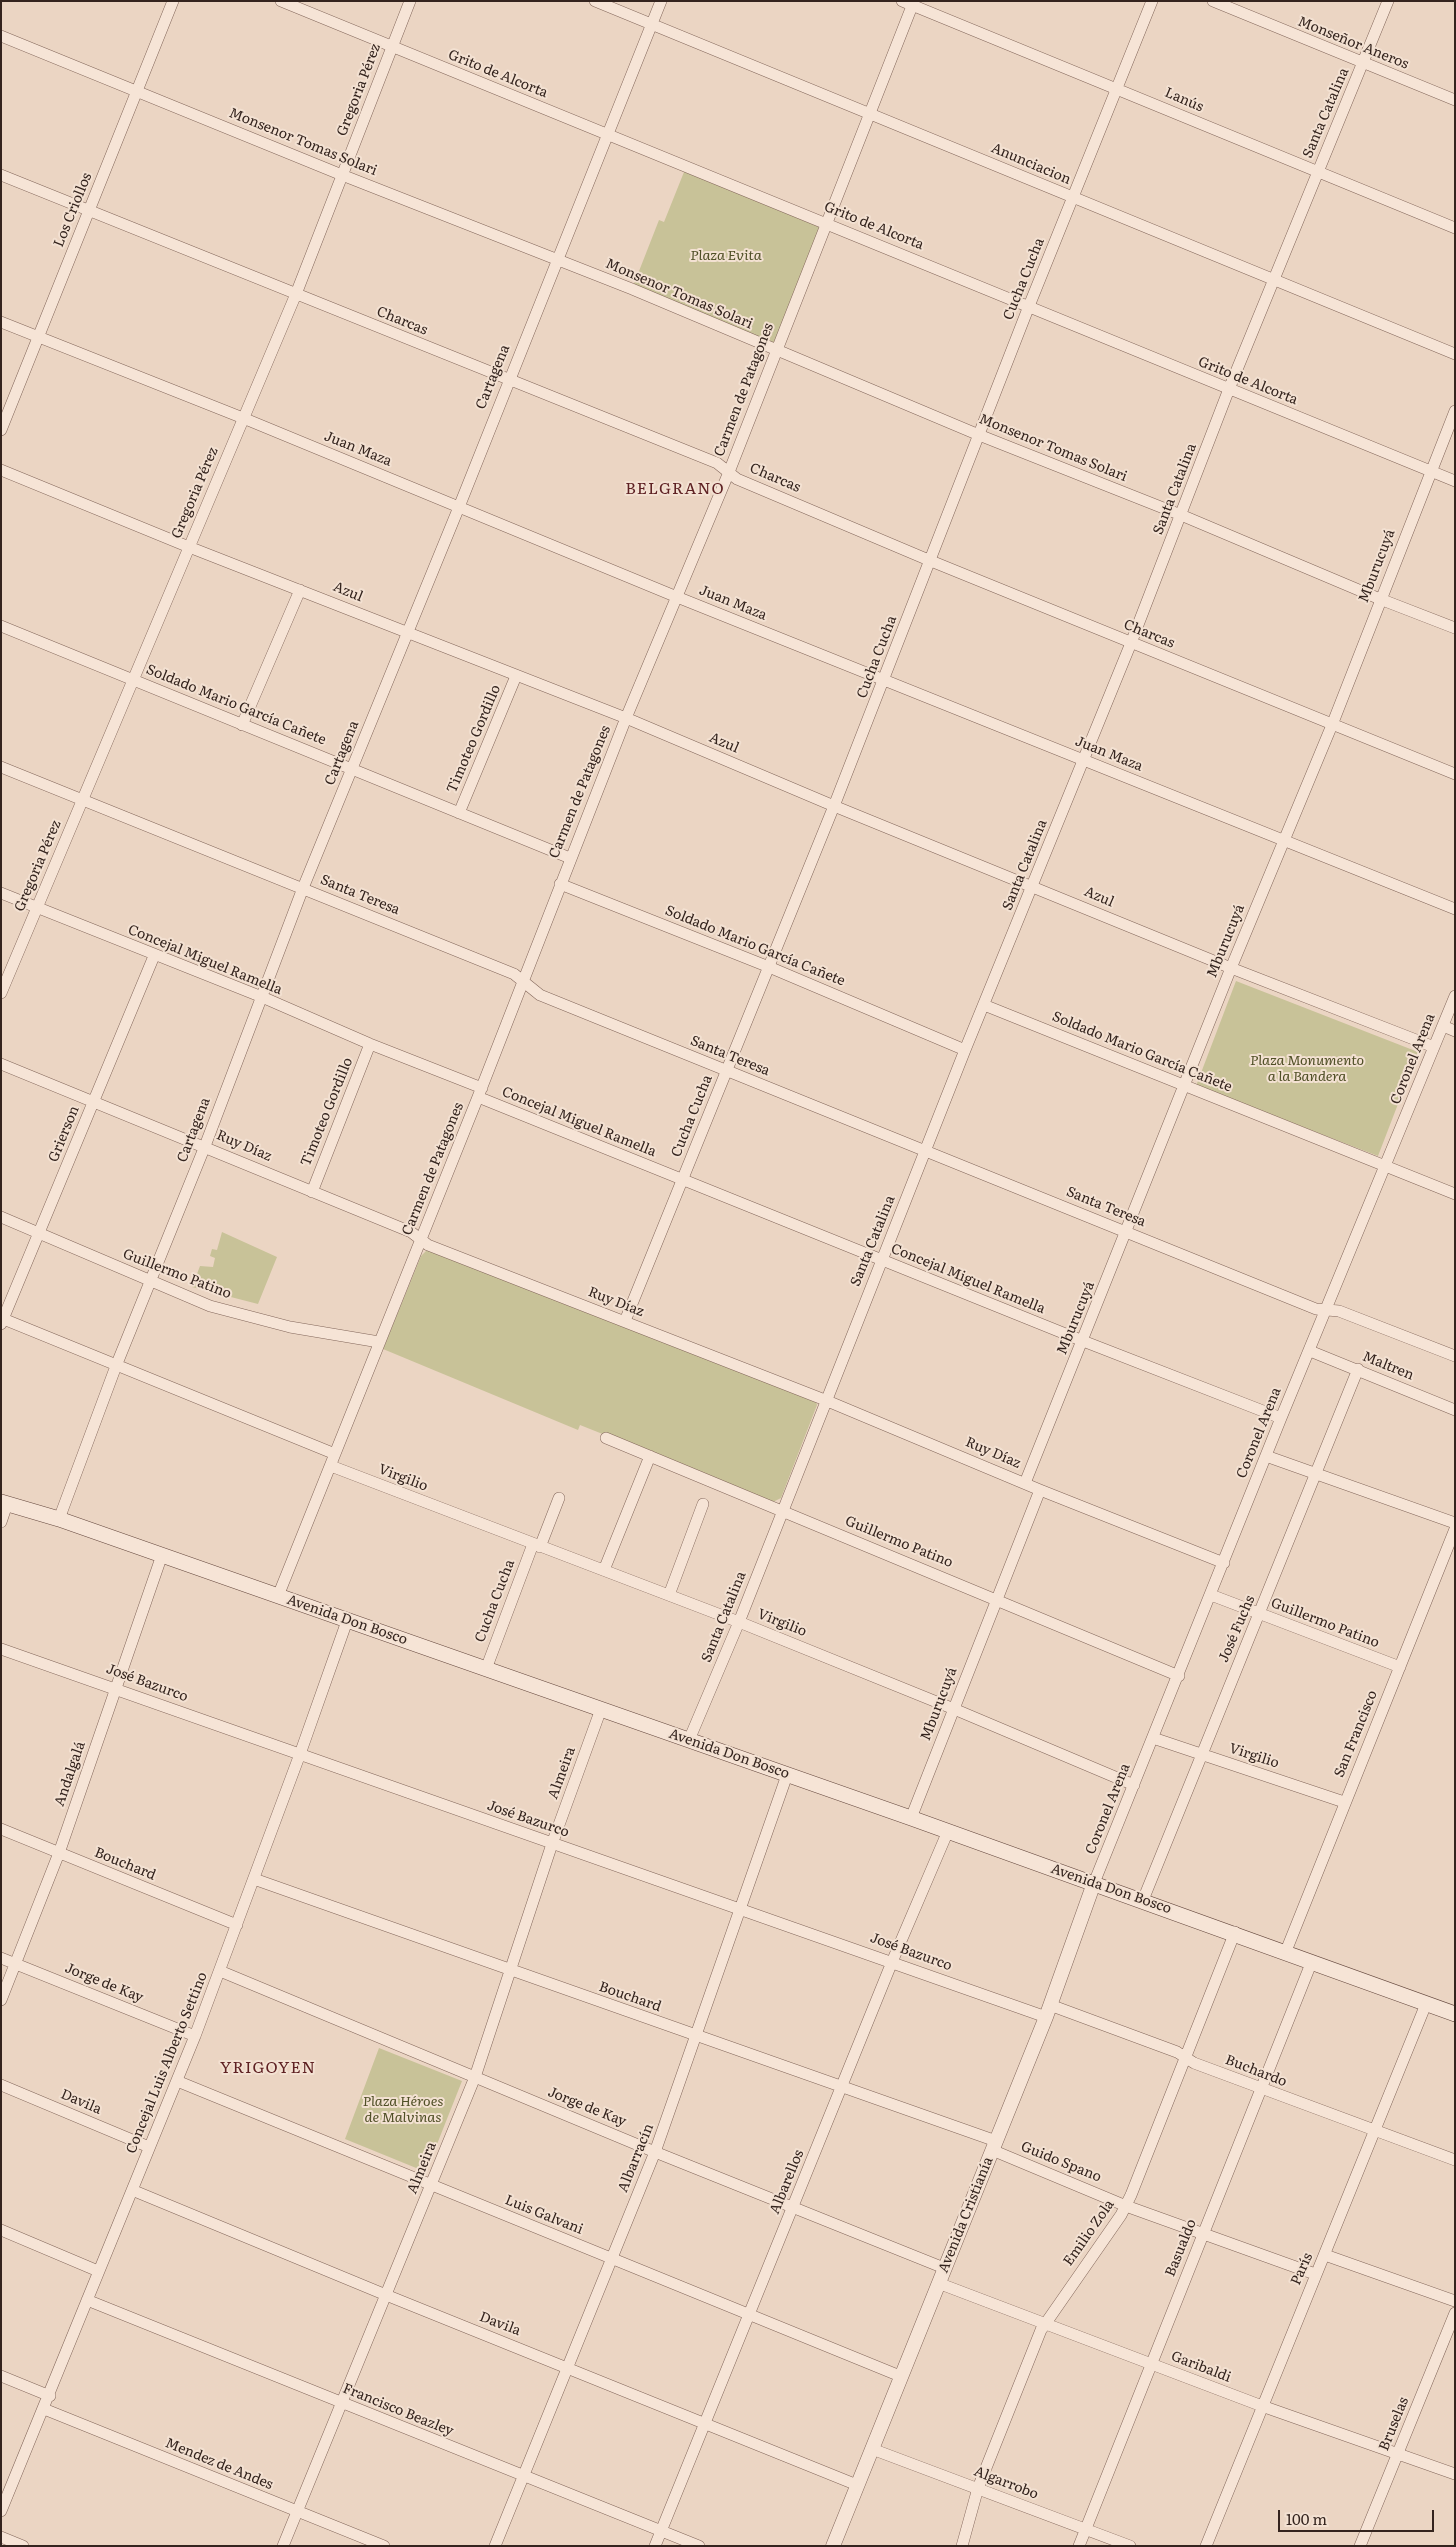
<!DOCTYPE html>
<html>
<head>
<meta charset="utf-8">
<style>
  body { margin:0 }
  #map { position:relative; width:1456px; height:2547px; overflow:hidden; background:#ebd5c3; font-family:Literata,serif }
  canvas { display:block }
  .frame { position:absolute; inset:0; border:2px solid #34241e; pointer-events:none }
  .scale { position:absolute; left:1278px; top:2510px; width:156px; height:22px; box-sizing:border-box; border:2px solid #34241e; border-top:0; padding-left:6px; font-size:15px; line-height:18px; white-space:nowrap; color:#34241e; -webkit-text-stroke:4px #f3e1d2; paint-order:stroke }
</style>
</head>
<body>
<div id="map">
<canvas width="1456" height="2547"></canvas>
<div class="frame"></div>
<div class="scale">100 m</div>
</div>
<script>
const ctx = document.querySelector('canvas').getContext('2d');
ctx.lineJoin = 'round';
function fillPath(path, color) {
  ctx.fillStyle = color;
  ctx.fill(path, 'evenodd');
}
function trace(path, color, width, dash) {
  ctx.strokeStyle = color;
  ctx.lineWidth = width;
  ctx.lineCap = dash ? 'butt' : 'round';
  ctx.setLineDash(dash || []);
  ctx.stroke(path);
}
function drawText(font, color, halo, rows, align = 'center') {
  ctx.font = font + ' Literata,serif';
  ctx.lineWidth = 4;
  ctx.setLineDash([]);
  ctx.textBaseline = 'middle';
  ctx.strokeStyle = halo;
  ctx.fillStyle = color;
  for (const [text, x, y, turn = 0] of rows) {
    ctx.save();
    ctx.translate(x, y);
    ctx.rotate((+turn || 0) * Math.PI / 180);
    ctx.textAlign = isNaN(turn) ? turn : align;
    if (halo) ctx.strokeText(text, 0, 0);
    ctx.fillText(text, 0, 0);
    ctx.restore();
  }
}
const green = new Path2D(`
  M686,167L825,223L775,350L632,289L659,220L664,222Z
  M1236,981L1418,1052L1378,1156L1196,1086Z
  M222,1232L277,1257L258,1304L192,1287L200,1266L213,1267L215,1258L210,1256L212,1249L217,1250Z
  M427,1250L816,1401L817,1405L781,1498L773,1502L580,1425L578,1430L383,1349L421,1256Z
  M379,2048L462,2081L426,2172L345,2139Z`);
const minor = new Path2D(`
  M281,1L1455,481
  M595,1L1455,354
  M902,1L1455,228
  M1213,1L1455,100
  M1,36L342,175L632,289L979,435L1181,515L1380,599L1455,628
  M1,175L717,463L737,479L931,561L1455,774
  M1,322L243,418L677,597L1455,909
  M1,430L173,1
  M1,470L189,547L626,718L834,806L1231,968L1434,1047
  M1,626L570,858
  M242,725L300,590
  M1,767L514,974L540,995L1316,1309L1339,1311L1455,1356
  M459,813L516,676
  M560,884L769,967L965,1050
  M1,893L262,997L370,1044L482,1088
  M1,993L296,294L410,1
  M984,1005L1455,1194
  M1443,1026L1455,1031
  M1,1064L411,1232L428,1245L825,1400L1040,1490L1224,1563
  M478,1097L1083,1341L1281,1418
  M312,1192L370,1044
  M1,1217L210,1306L290,1327L379,1342
  M1,1318L335,1454
  M625,1321L834,806L1029,306L1152,1
  M1,1324L154,956
  M1310,1351L1455,1410
  M606,1438L1179,1676
  M1266,1456L1455,1523
  M331,1466L739,1622L954,1709L1134,1785
  M1025,1483L1231,968L1332,725L1455,411
  M59,1519L116,1366L205,1146L303,888L459,507L661,1
  M1,1522L7,1504
  M540,1547L559,1498
  M604,1570L650,1456
  M669,1595L703,1504
  M1211,1595L1400,1667
  M278,1596L478,1097L626,718L729,472L914,1
  M1,1649L1046,2017
  M486,1669L533,1544
  M1153,1738L1344,1802
  M689,1740L739,1622L965,1050L1131,643L1229,389L1388,1
  M911,1818L1040,1490
  M1,1829L237,1925
  M254,1879L996,2141
  M1094,1883L1281,1418L1455,996
  M1143,1900L1358,1369
  M1286,1951L1455,1529
  M1,1958L195,2036
  M220,1971L655,2152L944,2268
  M1,2000L59,1853L162,1555
  M1050,2005L1177,2052L1194,2063L1455,2160
  M177,2081L900,2376
  M1,2085L149,2147
  M992,2150L1126,2206L1315,2274
  M132,2190L386,2295L857,2485
  M1,2230L98,2271
  M1325,2255L1455,2301
  M938,2283L1262,2406L1455,2474
  M87,2300L699,2546
  M1,2376L50,2396
  M44,2409L384,2546
  M872,2449L1130,2546
  M1,2511L195,2036L300,1754L347,1621
  M1,2537L23,2546
  M283,2546L475,2077L552,1844L601,1709
  M495,2546L655,2152L787,1775
  M655,2546L892,1962L948,1831
  M962,2546L978,2488L1041,2330L1121,2215L1131,2195L1235,1932
  M1079,2546L1312,1961
  M1206,2546L1426,2004
  M1360,2546L1455,2313`);
const tertiary = new Path2D(`
  M833,2546L1046,2017L1094,1883`);
const secondary = new Path2D(`
  M1,1502L59,1519L911,1818L1455,2014`);
const streetNames = [
  ["Monseñor Aneros",1353,43,22],
  ["Grito de Alcorta",498,74,22],
  ["Gregoria Pérez",359,90,-69],
  ["Lanús",1184,100,23],
  ["Santa Catalina",1326,113,-67],
  ["Monsenor Tomas Solari",303,142,22],
  ["Anunciacion",1031,164,23],
  ["Los Criollos",73,210,-68],
  ["Grito de Alcorta",874,226,22],
  ["Cucha Cucha",1024,279,-68],
  ["Monsenor Tomas Solari",679,294,23],
  ["Charcas",402,321,22],
  ["Cartagena",493,377,-68],
  ["Grito de Alcorta",1248,381,22],
  ["Carmen de Patagones",744,390,-69],
  ["Monsenor Tomas Solari",1053,448,22],
  ["Juan Maza",358,449,22],
  ["Charcas",775,478,23],
  ["Santa Catalina",1175,489,-69],
  ["Gregoria Pérez",195,493,-67],
  ["Mburucuyá",1377,566,-69],
  ["Azul",348,592,22],
  ["Juan Maza",733,603,22],
  ["Charcas",1149,634,22],
  ["Cucha Cucha",877,657,-69],
  ["Soldado Mario García Cañete",236,705,22],
  ["Timoteo Gordillo",474,739,-67],
  ["Azul",724,743,23],
  ["Cartagena",342,753,-68],
  ["Juan Maza",1109,754,22],
  ["Carmen de Patagones",580,792,-68],
  ["Santa Catalina",1025,865,-68],
  ["Gregoria Pérez",38,866,-67],
  ["Santa Teresa",360,895,22],
  ["Azul",1099,897,23],
  ["Mburucuyá",1226,941,-68],
  ["Soldado Mario García Cañete",755,946,22],
  ["Concejal Miguel Ramella",205,960,22],
  ["Soldado Mario García Cañete",1142,1052,22],
  ["Santa Teresa",730,1056,22],
  ["Coronel Arena",1413,1059,-68],
  ["Timoteo Gordillo",327,1112,-68],
  ["Cucha Cucha",692,1116,-68],
  ["Concejal Miguel Ramella",579,1122,22],
  ["Cartagena",194,1130,-69],
  ["Grierson",64,1134,-68],
  ["Ruy Díaz",244,1146,23],
  ["Carmen de Patagones",433,1169,-68],
  ["Santa Teresa",1106,1207,22],
  ["Santa Catalina",873,1241,-68],
  ["Guillermo Patino",177,1274,21],
  ["Concejal Miguel Ramella",968,1279,22],
  ["Ruy Díaz",616,1302,21],
  ["Mburucuyá",1076,1318,-68],
  ["Maltren",1388,1366,22],
  ["Coronel Arena",1259,1433,-68],
  ["Ruy Díaz",993,1453,23],
  ["Virgilio",403,1478,21],
  ["Guillermo Patino",899,1542,22],
  ["Cucha Cucha",495,1601,-69],
  ["Santa Catalina",724,1617,-68],
  ["Avenida Don Bosco",347,1620,19],
  ["Virgilio",782,1623,22],
  ["Guillermo Patino",1325,1623,21],
  ["José Fuchs",1237,1629,-67],
  ["José Bazurco",147,1683,20],
  ["Mburucuyá",939,1704,-69],
  ["San Francisco",1356,1734,-68],
  ["Avenida Don Bosco",729,1754,19],
  ["Virgilio",1254,1756,18],
  ["Almeira",562,1773,-70],
  ["Andalgalá",70,1774,-71],
  ["Coronel Arena",1108,1809,-68],
  ["José Bazurco",528,1819,19],
  ["Bouchard",125,1864,22],
  ["Avenida Don Bosco",1111,1889,19],
  ["José Bazurco",911,1952,20],
  ["Jorge de Kay",104,1983,22],
  ["Bouchard",630,1997,19],
  ["Concejal Luis Alberto Settino",167,2063,-68],
  ["Buchardo",1256,2071,21],
  ["Davila",81,2102,23],
  ["Jorge de Kay",587,2107,22],
  ["Albarracín",636,2158,-68],
  ["Guido Spano",1061,2162,22],
  ["Almeira",422,2168,-68],
  ["Albarellos",787,2182,-68],
  ["Luis Galvani",544,2215,22],
  ["Avenida Cristianía",966,2215,-68],
  ["Emilio Zola",1089,2233,-55],
  ["Basualdo",1181,2248,-68],
  ["París",1302,2269,-66],
  ["Davila",500,2324,21],
  ["Garibaldi",1201,2367,21],
  ["Francisco Beazley",398,2410,22],
  ["Bruselas",1394,2424,-68],
  ["Mendez de Andes",219,2464,22],
  ["Algarrobo",1006,2483,21]
];
const parkNames = [
  ["Plaza Evita",726,256],
  ["Plaza Monumento",1307,1061],
  ["a la Bandera",1307,1077],
  ["Plaza Héroes",403,2102],
  ["de Malvinas",403,2118]
];
const quarterNames = [
  ["BELGRANO",675,489],
  ["YRIGOYEN",268,2068]
];
fillPath(green, '#c8c298');
trace(minor, '#83675b', 12);
trace(tertiary, '#83675b', 15);
trace(secondary, '#65483e', 16);
trace(minor, '#f6e4d6', 11);
trace(tertiary, '#f6e4d6', 14);
trace(secondary, '#f6e4d6', 15);
drawText('14px', '#34241e', '#f3e1d2', streetNames);
drawText('italic 14px', '#4f4f26', '#f3e1d2', parkNames);
ctx.letterSpacing = '1px';
drawText('16px', '#5e2123', '#f3e1d2', quarterNames);
ctx.letterSpacing = '0px';
</script>
</body>
</html>
